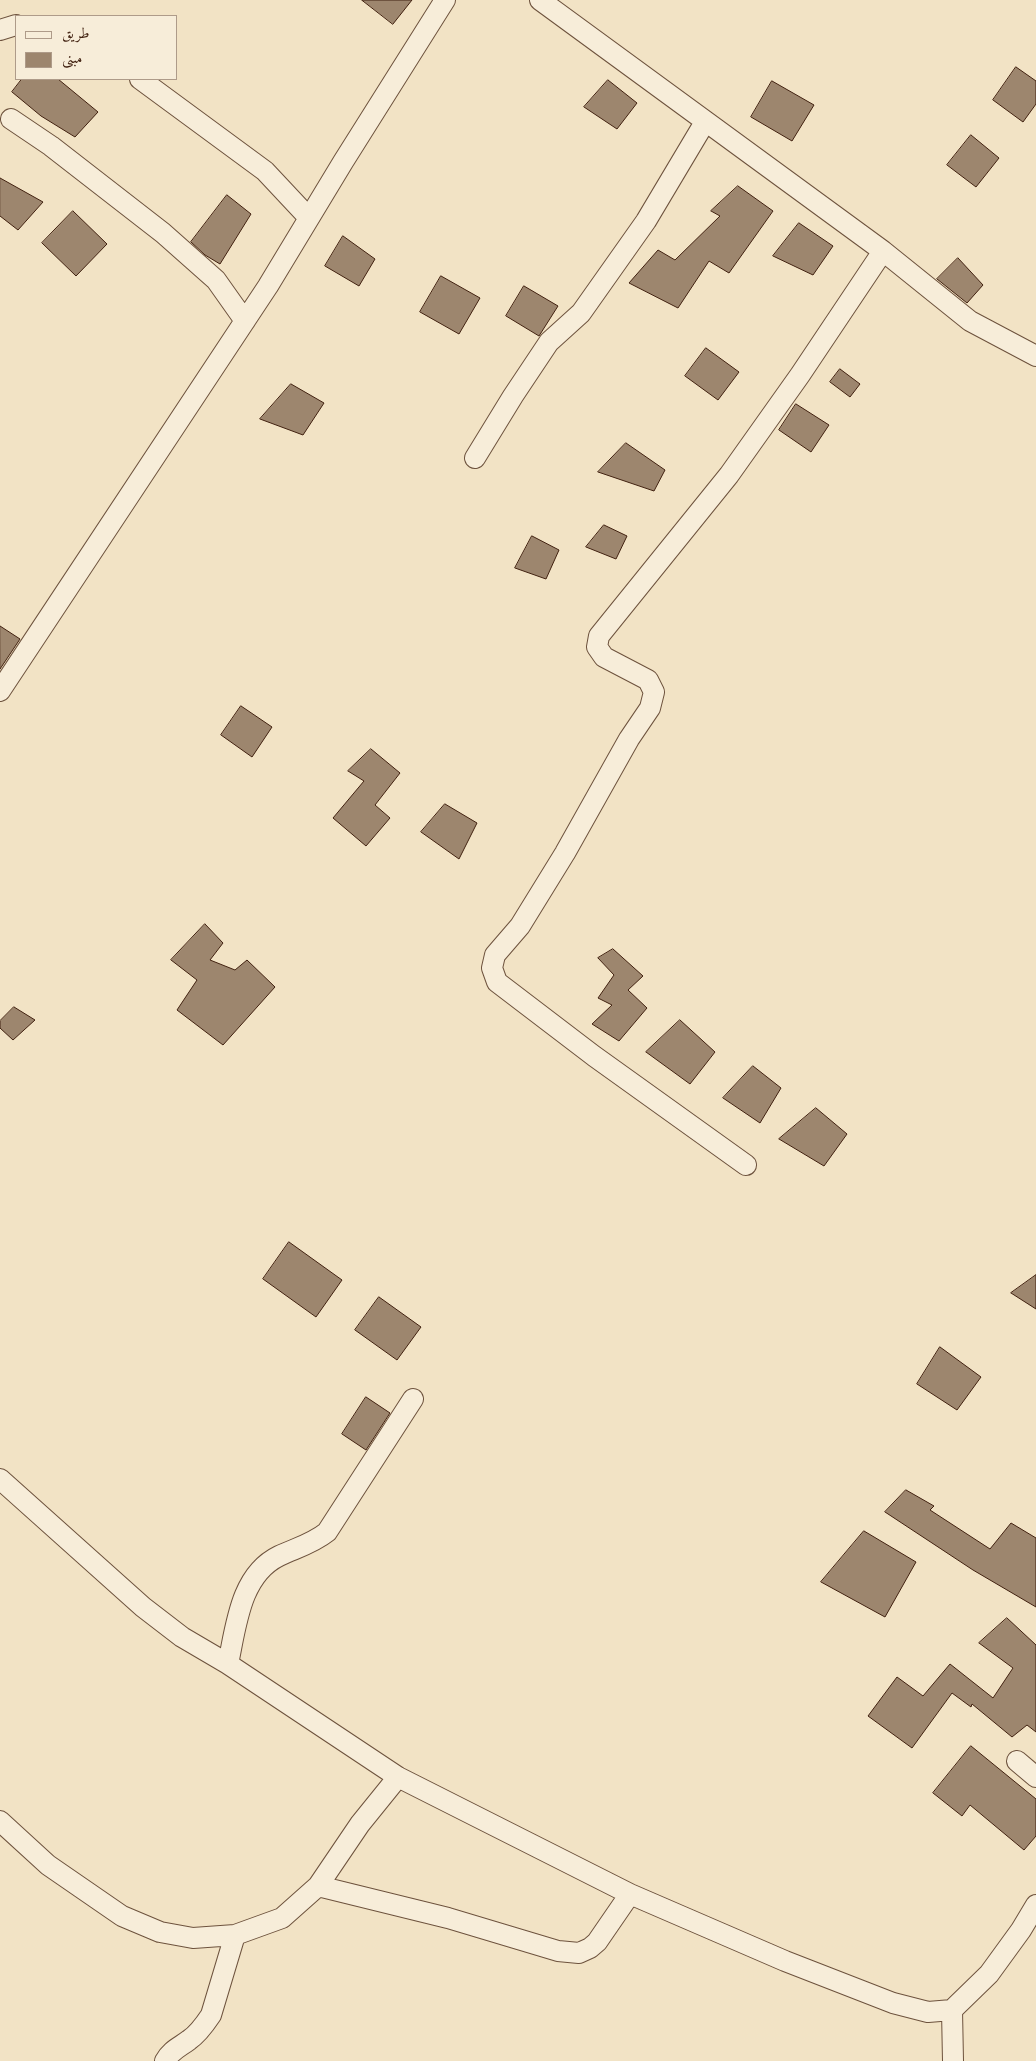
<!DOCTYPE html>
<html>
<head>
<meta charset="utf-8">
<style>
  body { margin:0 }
  #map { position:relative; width:1036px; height:2061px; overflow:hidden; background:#f2e3c5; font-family:"Libre Bodoni",Amiri,serif }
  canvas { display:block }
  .legend { position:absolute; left:15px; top:15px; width:162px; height:65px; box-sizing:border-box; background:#f7edd9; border:1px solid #ae9b89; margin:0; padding:6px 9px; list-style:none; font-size:15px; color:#412110 }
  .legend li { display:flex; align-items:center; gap:10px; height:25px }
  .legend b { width:25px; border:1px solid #ae9b89 }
</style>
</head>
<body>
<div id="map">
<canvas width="1036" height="2061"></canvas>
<ul class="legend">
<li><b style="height:6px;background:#f7edd9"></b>طريق</li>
<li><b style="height:14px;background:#9d866e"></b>مبنى</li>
</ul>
</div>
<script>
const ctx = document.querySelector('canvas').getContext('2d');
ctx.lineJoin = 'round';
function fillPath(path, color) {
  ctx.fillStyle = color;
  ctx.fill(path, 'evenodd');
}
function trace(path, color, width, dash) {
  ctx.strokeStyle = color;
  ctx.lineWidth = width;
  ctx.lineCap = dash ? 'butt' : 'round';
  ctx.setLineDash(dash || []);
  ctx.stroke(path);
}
const building = new Path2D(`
  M362,0H412L393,24Z
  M1016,67L1036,81V104L1023,122L993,100Z
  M22,79H58L98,112L75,137L41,116L12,92Z
  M608,80L637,103L617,129L584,107Z
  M772,81L814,105L792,141L751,117Z
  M971,135L999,158L976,187L947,165Z
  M0,178L43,202L18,230L0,216Z
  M738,186L773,211L729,273L709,261L678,308L629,283L658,250L675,260L720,216L711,211Z
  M227,195L251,214L220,264L205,255L191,242Z
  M73,211L107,244L76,276L42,243Z
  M799,223L833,246L813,275L773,256Z
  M343,236L375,259L359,286L325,266Z
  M958,258L983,285L967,303L937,279Z
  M441,276L480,298L459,334L420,312Z
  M524,286L558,306L539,336L506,316Z
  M706,348L739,372L718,400L685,376Z
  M840,369L860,384L850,397L830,382Z
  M291,384L324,403L303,435L260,419Z
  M796,404L829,425L811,452L779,430Z
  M626,443L665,470L654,491L598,472Z
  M604,525L627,536L616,559L586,547Z
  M532,536L559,550L546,579L515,568Z
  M0,626L20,639L0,669Z
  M241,706L272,727L252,757L221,735Z
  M371,749L400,773L375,805L390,818L366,846L333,818L364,781L348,771Z
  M445,804L477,823L459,859L421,832Z
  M205,924L223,943L210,960L235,970L247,960L275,987L223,1045L177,1010L197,980L171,960Z
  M613,949L643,976L628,990L647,1008L619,1041L592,1024L612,1005L598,998L614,975L598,958Z
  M14,1007L35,1020L13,1040L0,1028V1021Z
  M680,1020L715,1052L690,1084L646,1052Z
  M753,1066L781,1088L760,1123L723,1098Z
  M816,1108L847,1134L824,1166L779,1139Z
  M289,1242L342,1280L316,1317L263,1279Z
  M1036,1275V1309L1011,1293Z
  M379,1297L421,1327L397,1360L355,1330Z
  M940,1347L981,1377L957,1410L917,1384Z
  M366,1397L390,1413L366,1450L342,1434Z
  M906,1490L934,1506L930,1510L990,1549L1011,1523L1036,1538V1607L973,1570L885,1512Z
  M864,1531L916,1562L885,1617L821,1582Z
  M1007,1618L1036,1645V1732L1027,1725L1012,1737L972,1704L971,1707L952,1693L912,1748L868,1716L897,1677L923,1696L950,1664L993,1698L1013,1668L979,1643Z
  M971,1746L1036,1799V1836L1024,1850L970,1805L962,1816L933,1793Z`);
const street = new Path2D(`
  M540,0L883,251L970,321L1036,356
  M0,30L16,25
  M140,79L265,171L309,218
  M11,119L51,146L163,233L216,280L245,321
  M475,458L513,396L549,342L581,313L646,221L705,122
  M0,691L268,286L343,162L445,0
  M746,1165L594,1056L497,982L492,968L495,955L520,926L565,853L629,739L650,708L654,692L648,680L604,657L597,647L599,636L729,475L800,375L883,251
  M0,1479L143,1607L182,1637L228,1664L398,1777L630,1894L785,1961L893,2003L928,2012L952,2010L989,1974L1021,1930L1036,1905
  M228,1664C236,1627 240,1575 279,1556C296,1548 312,1544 327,1532L413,1399
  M1017,1761L1036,1777
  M0,1821L48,1865L122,1916L160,1932L193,1938L235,1935L282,1918L318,1886L360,1824L398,1777
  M318,1886L448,1918L558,1951L579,1953L590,1948L597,1942L630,1894
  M952,2010L953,2061
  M165,2061C171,2050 180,2047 189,2040C198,2034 205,2024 211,2015L235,1935`);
fillPath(building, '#9d866e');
trace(building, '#412110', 1);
trace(street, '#6d523d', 22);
trace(street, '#f7edd9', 20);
</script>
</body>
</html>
